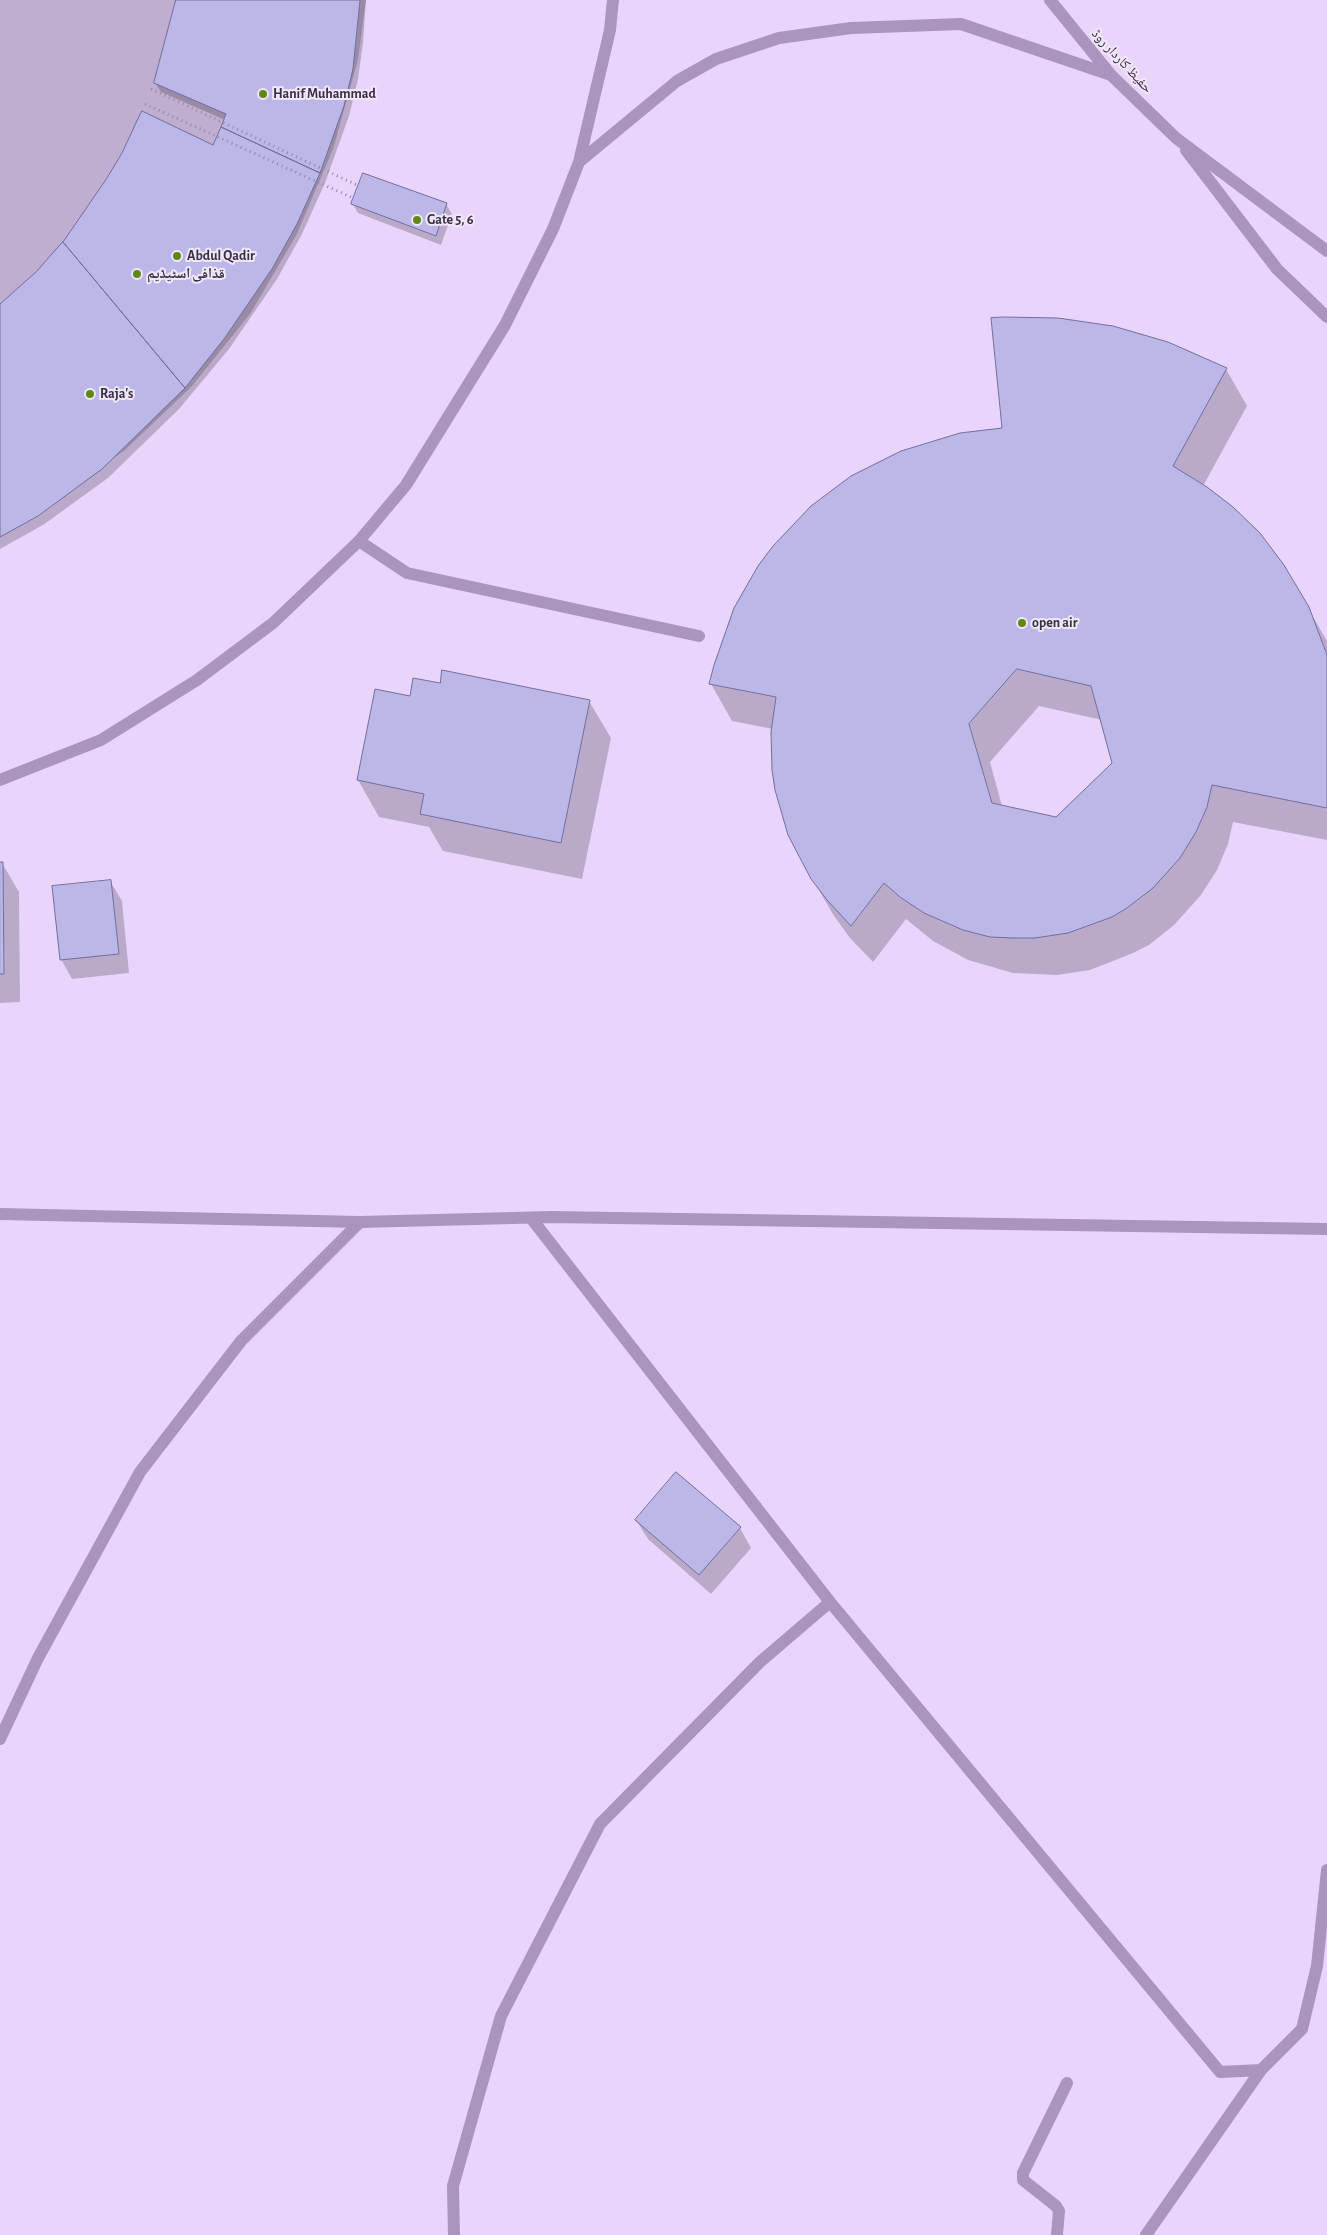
<!DOCTYPE html>
<html>
<head>
<meta charset="utf-8">
<style>
  body { margin:0 }
  canvas { display:block; background:#e9d5fc }
</style>
</head>
<body>
<canvas width="1327" height="2235"></canvas>
<script>
const ctx = document.querySelector('canvas').getContext('2d');
ctx.lineJoin = 'round';
function fillPath(path, color) {
  ctx.fillStyle = color;
  ctx.fill(path, 'evenodd');
}
function trace(path, color, width, dash) {
  ctx.strokeStyle = color;
  ctx.lineWidth = width;
  ctx.lineCap = dash ? 'butt' : 'round';
  ctx.setLineDash(dash || []);
  ctx.stroke(path);
}
function drawText(font, color, halo, rows, align = 'center') {
  ctx.font = font + ' "Alegreya Sans","Noto Naskh Arabic",sans-serif';
  ctx.lineWidth = 4;
  ctx.setLineDash([]);
  ctx.textBaseline = 'middle';
  ctx.strokeStyle = halo;
  ctx.fillStyle = color;
  for (const [text, x, y, turn = 0] of rows) {
    ctx.save();
    ctx.translate(x, y);
    ctx.rotate((+turn || 0) * Math.PI / 180);
    ctx.textAlign = isNaN(turn) ? turn : align;
    if (halo) ctx.strokeText(text, 0, 0);
    ctx.fillText(text, 0, 0);
    ctx.restore();
  }
}
const green = new Path2D(`
  M0,0H366L358,60L333,149L297,234L250,314L192,386L125,450L50,504L0,531Z`);
const shadow = new Path2D(`
  M178,0H366L363,43L358,79L349,116L325,183L302,234L277,279L229,349L179,409L108,478L43,525L0,549V306L214,147L225,120L161,92L155,83Z
  M353,204H446L452,214L441,245L358,213Z
  M1226,369L1247,406L1203,486L1283,565L1327,641V840L1233,822L1228,844L1217,870L1201,895L1174,925L1149,945L1133,953L1090,970L1057,975L1013,973L968,960L933,941L906,919L873,962L850,938L834,916L812,878L773,729L732,721L711,684L1003,429ZM1039,706L1102,720L1114,763L1056,818L1002,806L990,762Z
  M411,698L589,701L611,738L582,879L443,851L429,827L379,817L358,780Z
  M0,863H2L19,892L20,1002L0,1003Z
  M110,881L122,901L129,973L72,979L61,959Z
  M636,1520L740,1528L751,1548L711,1594L648,1539Z`);
const building = new Path2D(`
  M176,0H360L353,69L344,106L320,173L221,127L226,114L154,83Z
  M142,111L213,145L221,127L320,173L297,224L272,269L224,339L185,388L63,242L107,178L122,153Z
  M363,173L447,203L436,236L351,204Z
  M63,242L185,388L102,469L38,516L0,537V304L36,272Z
  M1004,317L1058,318L1113,326L1168,342L1227,368L1173,466L1207,487L1233,507L1260,533L1284,565L1309,607L1327,655V808L1212,785L1207,807L1196,832L1180,858L1153,888L1127,908L1112,917L1068,933L1035,938H1012L990,937L963,930L924,913L900,897L884,883L851,926L827,900L811,879L788,835L775,790L772,770L771,732L776,697L709,684L714,665L734,608L758,566L773,546L811,506L851,476L901,451L960,433L1002,428L991,318ZM1017,669L1091,686L1112,763L1056,817L992,803L969,724Z
  M442,670L590,700L561,843L420,814L424,794L357,780L375,689L410,696L413,678L440,683Z
  M0,862H3L4,974H0Z
  M111,880L119,954L60,960L52,886Z
  M676,1472L741,1527L699,1575L635,1520Z`);
const path = new Path2D(`
  M151,89L359,186
  M145,104L353,198`);
const service = new Path2D(`
  M359,541L407,573L699,636
  M1057,2235L1059,2211L1056,2206L1023,2180V2173L1067,2083`);
const minor = new Path2D(`
  M579,162L610,30L613,0
  M0,780L101,740L197,680L273,623L359,541L406,485L505,325L553,229L579,162L677,81L716,59L779,38L851,28L961,24L1111,75
  M0,1214L360,1222L551,1217L1327,1229
  M531,1218L830,1602
  M0,1739L38,1658L140,1472L241,1341L360,1222
  M454,2235L453,2186L501,2016L600,1824L760,1662L830,1602L1220,2072L1261,2070L1302,2029L1317,1966L1327,1870
  M1146,2235L1261,2070`);
const tertiary = new Path2D(`
  M1050,0L1111,75L1176,138L1327,251
  M1186,150L1277,269L1327,317`);
const markers = [
  [263,94,5,"#5f8916"],
  [417,220,5,"#5f8916"],
  [177,256,5,"#5f8916"],
  [137,274,5,"#5f8916"],
  [90,394,5,"#5f8916"],
  [1022,623,5,"#5f8916"]
];
const streetNames = [
  ["حفیظ کاردار روڈ",1122,61,47]
];
const poiNames = [
  ["Hanif Muhammad",273,94],
  ["Gate 5, 6",427,220],
  ["Abdul Qadir",187,256],
  ["قذافی اسٹیڈیم",147,274],
  ["Raja's",100,394],
  ["open air",1032,623]
];
fillPath(green, '#c0aed0');
fillPath(shadow, '#0003');
fillPath(building, '#bbb7e9');
trace(building, '#736e9d', 1);
trace(path, '#9787a5', 3, [1, 4]);
trace(service, '#ab95bf', 12);
trace(minor, '#ab95bf', 12);
trace(tertiary, '#ab95bf', 12);
for (const [x, y, r, color] of markers) {
  const dot = new Path2D();
  dot.arc(x, y, r, 0, 2 * Math.PI);
  ctx.fillStyle = color;
  ctx.fill(dot);
  trace(dot, '#f1e7fa', 2);
}
drawText('14px', '#3a3043', '#f1e7fa', streetNames);
drawText('bold 14px', '#3a3043', '#f1e7fa', poiNames, 'left');
</script>
</body>
</html>
